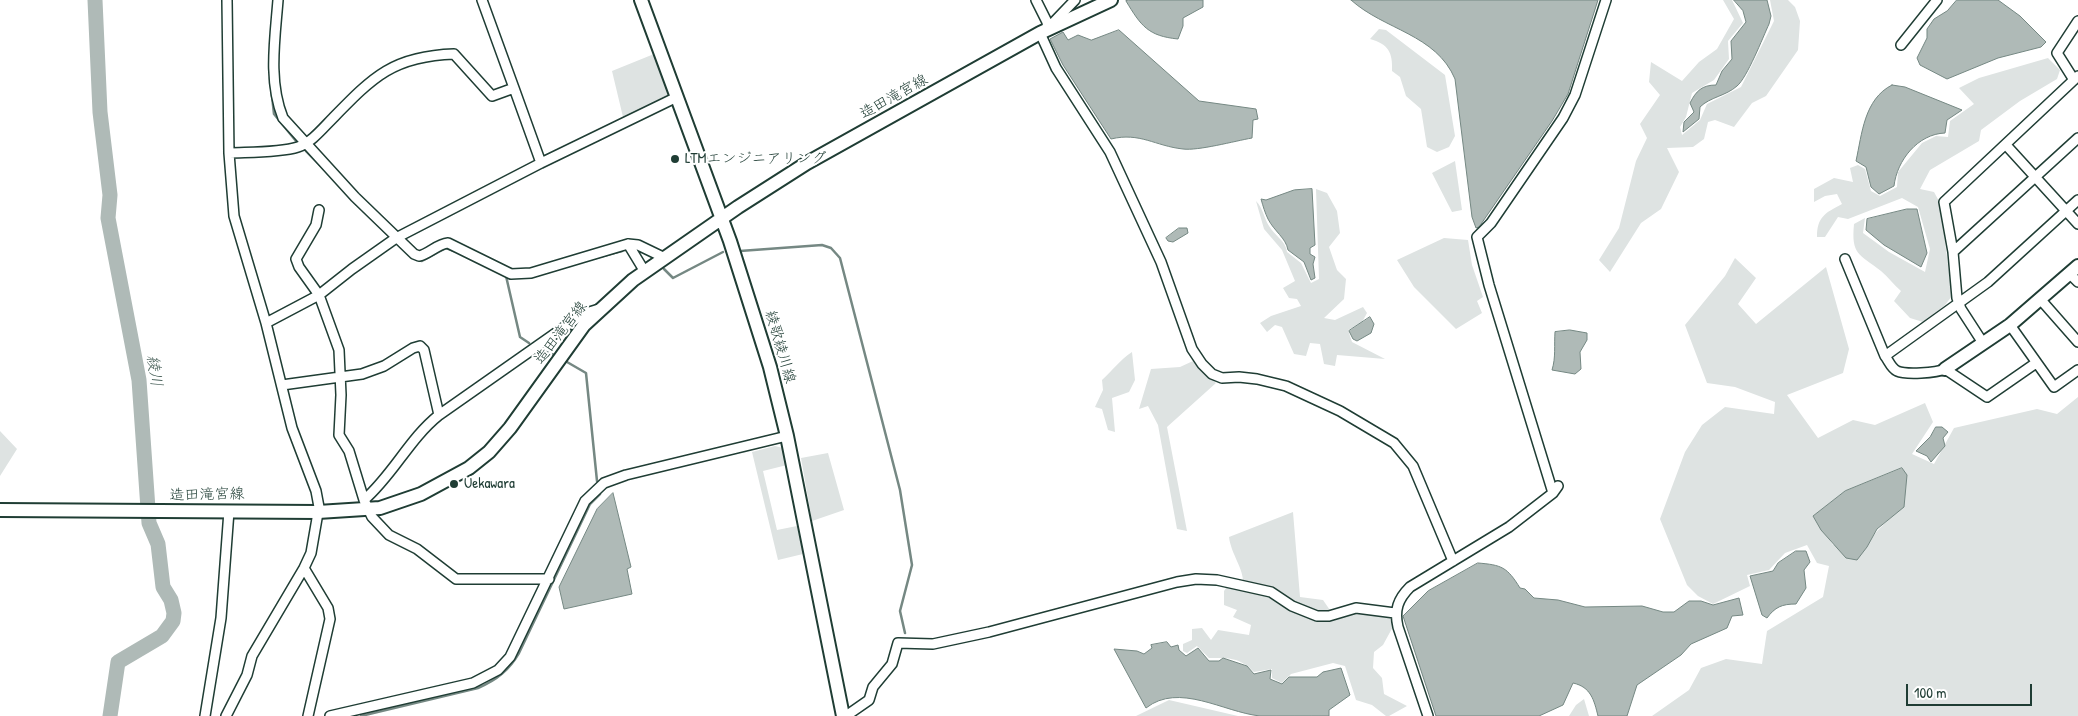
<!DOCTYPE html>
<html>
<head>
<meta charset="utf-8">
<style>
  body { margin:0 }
  #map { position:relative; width:2078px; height:716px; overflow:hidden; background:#fff; font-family:"Patrick Hand",sans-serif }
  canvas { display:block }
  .scale { position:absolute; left:1906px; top:684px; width:126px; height:22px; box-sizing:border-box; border:2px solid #1f3d34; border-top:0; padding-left:6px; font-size:15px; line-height:18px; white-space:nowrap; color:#1f3d34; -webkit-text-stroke:4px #fff; paint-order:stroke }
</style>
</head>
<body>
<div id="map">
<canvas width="2078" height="716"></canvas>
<div class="scale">100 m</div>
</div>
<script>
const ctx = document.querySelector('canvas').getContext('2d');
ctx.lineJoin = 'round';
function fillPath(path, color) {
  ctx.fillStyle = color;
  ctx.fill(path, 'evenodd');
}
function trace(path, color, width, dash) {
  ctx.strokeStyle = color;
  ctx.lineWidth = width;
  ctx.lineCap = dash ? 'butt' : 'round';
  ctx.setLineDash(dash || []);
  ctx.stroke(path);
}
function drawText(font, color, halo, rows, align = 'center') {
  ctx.font = font + ' "Patrick Hand","Klee One",sans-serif';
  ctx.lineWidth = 4;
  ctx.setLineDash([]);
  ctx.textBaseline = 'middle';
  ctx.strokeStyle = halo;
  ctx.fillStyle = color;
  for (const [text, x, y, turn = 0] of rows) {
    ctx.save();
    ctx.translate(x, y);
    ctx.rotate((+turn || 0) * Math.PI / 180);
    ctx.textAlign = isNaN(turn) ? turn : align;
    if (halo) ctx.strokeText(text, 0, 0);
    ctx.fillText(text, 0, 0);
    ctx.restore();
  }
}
const green = new Path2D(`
  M1723,0H1732L1743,23L1728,41L1729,59L1714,80L1692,93L1686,117L1680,127L1682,135L1700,120L1707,104L1741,87L1774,21L1770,0H1788L1795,7L1800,21L1798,50L1766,96L1752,103L1734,127L1715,120L1708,122L1704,139L1693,147L1667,148L1679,172L1661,209L1641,223L1610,272L1599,260L1619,228L1636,161L1647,138L1640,124L1660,95L1649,82L1651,62L1682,81L1699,62L1717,49L1734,19Z
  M1379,29L1386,30L1445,75L1455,136L1449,147L1437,152L1427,147L1421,109L1406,96L1400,77L1392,71C1393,52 1388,44 1370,39Z
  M654,54L669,97L623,117L612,71Z
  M2048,58L2060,70L2057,79L2020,101L1981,130L1979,141L1930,170L1920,189L1934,192L1940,203L1952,296L1945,305L1923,322L1910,318L1894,301L1901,291C1894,285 1888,277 1881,271C1859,254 1851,255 1854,224L1865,218L1863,233L1889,252L1925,272L1930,249L1918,207L1902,198L1848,219L1838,217L1825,237H1817C1817,217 1825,213 1842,204L1837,194L1825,196L1814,202V189L1834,178L1853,182L1850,168L1858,165L1865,169L1871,191L1880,196L1897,187L1898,172L1922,143L1936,136L1948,137L1950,121L1974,104L1959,88L1979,78Z
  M1455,161L1462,210L1452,212L1432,173Z
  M1316,189L1327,193L1337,211L1340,233L1329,247L1337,270L1346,279L1344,299L1324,318L1335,320L1363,307L1367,313L1361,324L1348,330L1352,342L1385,359L1337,355L1335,366L1324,364L1320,344L1310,343L1306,356L1294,354L1282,327L1275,325L1267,332L1260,323L1271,316L1301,306L1297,299L1289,298L1283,288L1295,281L1282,250L1264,229L1256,201C1263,208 1264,218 1269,226C1275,236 1286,241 1287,252L1301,263L1311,283L1319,279Z
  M1444,238L1468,240L1472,265L1483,297L1477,301L1482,313L1456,329L1414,287L1397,260Z
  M1735,258L1756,278L1738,304L1756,324L1826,267L1849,349L1843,373L1787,395L1818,438L1853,420L1875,425L1925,403L1933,422L1912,454L1934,464L1954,428L2037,409L2057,414L2078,397V716H1652L1689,690L1701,668L1726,659L1762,664L1767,631L1823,597L1829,566L1817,563L1807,545L1785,553L1769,570L1747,575L1750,586L1713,604L1698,596L1687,585L1660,519L1685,452L1702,425L1725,407L1774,414L1775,402L1735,387L1707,383L1685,325L1725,276ZM1902,468C1915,516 1884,512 1867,547L1833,545L1813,516L1845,491Z
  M1132,352L1135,380L1129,392L1112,398L1115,432L1108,430L1102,409L1095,407L1103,390L1102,380C1113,370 1120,360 1132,352Z
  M1193,361L1216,383L1167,427L1187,531L1177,529L1158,425L1148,406L1139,409L1151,369L1180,367Z
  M0,431L17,449L0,476Z
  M775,446L783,448L787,465L763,471L777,530L797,526L803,554L778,560L752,452Z
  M828,453L844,510L812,521L801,458Z
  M1293,512L1300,597L1323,600L1334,616L1357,610L1389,615L1395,623L1383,645L1374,652L1373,668L1382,678L1384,694L1407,706L1389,716H1386L1372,705L1356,700L1345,666L1333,663L1291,674L1282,683L1272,678V669L1254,672C1239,657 1229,658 1209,658L1197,646L1187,653L1183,651V644L1192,640V629L1202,628L1211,640L1218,630L1249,635L1251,625L1233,617L1237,610L1224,605V591L1231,581L1243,583C1244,569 1231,554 1229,537Z
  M1584,699L1589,716H1569L1576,705Z
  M1169,700L1238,716H1136Z`);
const water = new Path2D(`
  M1129,0H1203V7L1183,18V26L1178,39C1148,36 1141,26 1126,1Z
  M1351,0H1598L1568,94L1552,121L1479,227L1476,228L1472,217L1455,79C1436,34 1384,30 1351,0Z
  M1734,0H1767L1771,16L1769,24C1763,37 1747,78 1737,86C1726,96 1710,97 1700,107L1699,119L1683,132L1684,122L1694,112L1690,103C1696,91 1702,85 1716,85L1722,71L1732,59L1731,41L1746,22L1743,11Z
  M1957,0H1998L2020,16L2046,42L2041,47L1998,58L1947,79L1920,65L1917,58L1927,38V29L1934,19L1947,11Z
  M1119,30L1199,101L1256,109L1258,119L1253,120L1252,138C1235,141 1198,151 1183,149C1155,146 1140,132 1111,139L1063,65L1050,39L1063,32L1068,40L1078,35L1091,40Z
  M1892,85L1905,87L1962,110L1947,120L1945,133C1918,134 1897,160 1894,186L1879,194L1871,187L1866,167L1856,161C1862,134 1864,99 1892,85Z
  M1312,189L1315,245L1310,248V254L1315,257L1313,264L1315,278L1311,280L1304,262L1288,250C1286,238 1274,231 1268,219C1265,213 1263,206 1261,199L1266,200L1294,190Z
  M1907,209H1917L1927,253L1921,267L1884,245L1866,230L1867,219Z
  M1179,228H1187L1188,233L1173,242L1168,241L1166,238Z
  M1370,317L1374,324L1371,333L1357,341L1353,339L1349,331Z
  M1570,330L1587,333V340L1580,352L1581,369L1575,374L1552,370C1556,357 1554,346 1555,332Z
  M1936,427H1942L1948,432L1943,438L1945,446L1931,462L1927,456L1916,451L1930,437Z
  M1902,468L1907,475L1904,507L1877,529L1867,547L1857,560L1846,558L1821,530L1813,516L1845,491Z
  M613,493L631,567L627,569L632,594L564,609L559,587L597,509Z
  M1796,551H1806L1810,562L1804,570L1806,588L1796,604C1782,604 1775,607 1767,618L1762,615L1750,576L1773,571L1778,563Z
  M1478,563C1502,565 1507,567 1520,588L1525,589L1534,598L1558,600L1585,607L1642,606L1663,612H1674L1689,601H1701L1713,605L1739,598L1743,615L1732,616L1727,628L1691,644L1681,655L1637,685L1627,716H1598C1594,700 1591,687 1573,683L1563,705L1539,716H1436L1403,616L1428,591Z
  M1167,642L1171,647L1178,645L1179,650L1186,656L1198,648L1209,661H1219L1223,658L1247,666L1254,674L1271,670L1270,679L1282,684L1289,677H1317L1323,672L1341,668L1350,695L1329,710V716C1306,716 1282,716 1260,716C1223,712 1179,682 1146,708L1114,649L1137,651L1144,654L1152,648L1151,645Z`);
const stream = new Path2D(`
  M270,78L274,114L296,141
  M306,151L326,171
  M740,251L822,245L831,248L840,258L900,490L912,565L900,611L905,633
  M416,259L422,261L446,248L454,251
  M588,260L622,251
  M664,269L673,278L723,252
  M506,276L520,337L529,343
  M538,349L554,355
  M567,362L586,373L597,481
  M361,716L478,688C497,680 509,670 519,653L590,504L600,494`);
const river = new Path2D(`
  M95,0L100,112L110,195L108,218L139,380L149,523L158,544L163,587L171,600L174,613L173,621L162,636L118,662L110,716`);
const street = new Path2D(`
  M278,0C275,39 268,81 283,118L355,197L414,254L419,256C429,254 437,244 448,243L511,274L531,273L628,244L638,245L665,258
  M482,0L514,88
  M1036,0L1047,22L1048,29
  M1051,25L1075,0
  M1040,33L1056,68L1110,152L1161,262L1192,349L1202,364L1212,374L1222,378L1239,377L1257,379L1286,386L1340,411L1394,443L1413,466L1453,561
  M1901,45L1937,0
  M2074,80L2057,53L2078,21
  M2006,145L2078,224
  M229,153C249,152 279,153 298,147C311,143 323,128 333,118C373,77 393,56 454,54L492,96L514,88L541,163L677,97
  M319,210L316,225L296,259L299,267L319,295L339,350L341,395L339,435L349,451L364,500
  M628,244L645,272
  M1953,252L2078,138
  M1845,259L1885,356C1889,361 1891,368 1897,371C1906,375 1936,373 1945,369L1987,397L2036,363
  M2070,274L2078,282
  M2041,300L2078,342
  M266,323L319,295L352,269L396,238L541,163
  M2010,325L2054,387L2078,370
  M1983,343L1961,309L1957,298L1953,252L1944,202L2078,76
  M1885,356L1988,282L2078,200
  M282,385L362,374L384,366L413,348L420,346L424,350L439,415
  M1553,493L1489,285L1477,237L1491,223L1563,118L1575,95L1606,0
  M304,568L328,608L330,619L308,716
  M549,579H456L417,549L389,535L372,517L364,500C393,475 409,439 439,415L583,314L599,309
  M205,716L221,618L229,511
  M226,716L247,675L252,656L304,568L311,553L319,507L316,491L292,428L266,323L234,216L229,153L227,0
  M330,716L473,683L498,670L510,657L585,501L604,483L626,475L787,436
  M846,716L869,700L873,687L892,664L898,643L933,644L989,632L1177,582L1196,579L1217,580L1271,592L1292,606L1317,616H1329L1356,608L1395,613
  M1428,716L1398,627C1394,610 1398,599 1410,587L1509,527L1553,493L1558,486`);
const secondary = new Path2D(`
  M641,0L730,241L770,367L787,436L843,716
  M1945,369L2010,325L2078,266
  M0,510L318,512L380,508L421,494L469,468L489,452L510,428L584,325L633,280L738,207L807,163L1040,33L1111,0`);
const markers = [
  [675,159,5,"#1f3d34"],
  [454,484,5,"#1f3d34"]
];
const streetNames = [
  ["造田滝宮線",894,97,-29],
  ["造田滝宮線",561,333,-52],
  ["綾歌綾川線",780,347,74],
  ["造田滝宮線",207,495,-1]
];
const poiNames = [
  ["LTMエンジニアリング",685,159],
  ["Uekawara",464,484]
];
const waterNames = [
  ["綾川",154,371,82]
];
fillPath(green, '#dee3e2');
fillPath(water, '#afbab7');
trace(water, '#758883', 1);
trace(stream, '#758883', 2.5);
trace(river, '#afbab7', 15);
trace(street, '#1f3d34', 12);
trace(secondary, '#1f3d34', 16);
trace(street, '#fff', 9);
trace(secondary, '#fff', 12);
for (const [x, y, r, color] of markers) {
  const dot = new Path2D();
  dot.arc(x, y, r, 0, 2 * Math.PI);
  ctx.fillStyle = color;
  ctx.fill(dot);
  trace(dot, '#fff', 2);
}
drawText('15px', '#1f3d34', '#fff', streetNames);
drawText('15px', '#1f3d34', '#fff', poiNames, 'left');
drawText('italic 16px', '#4a625b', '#fff', waterNames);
</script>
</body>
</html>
